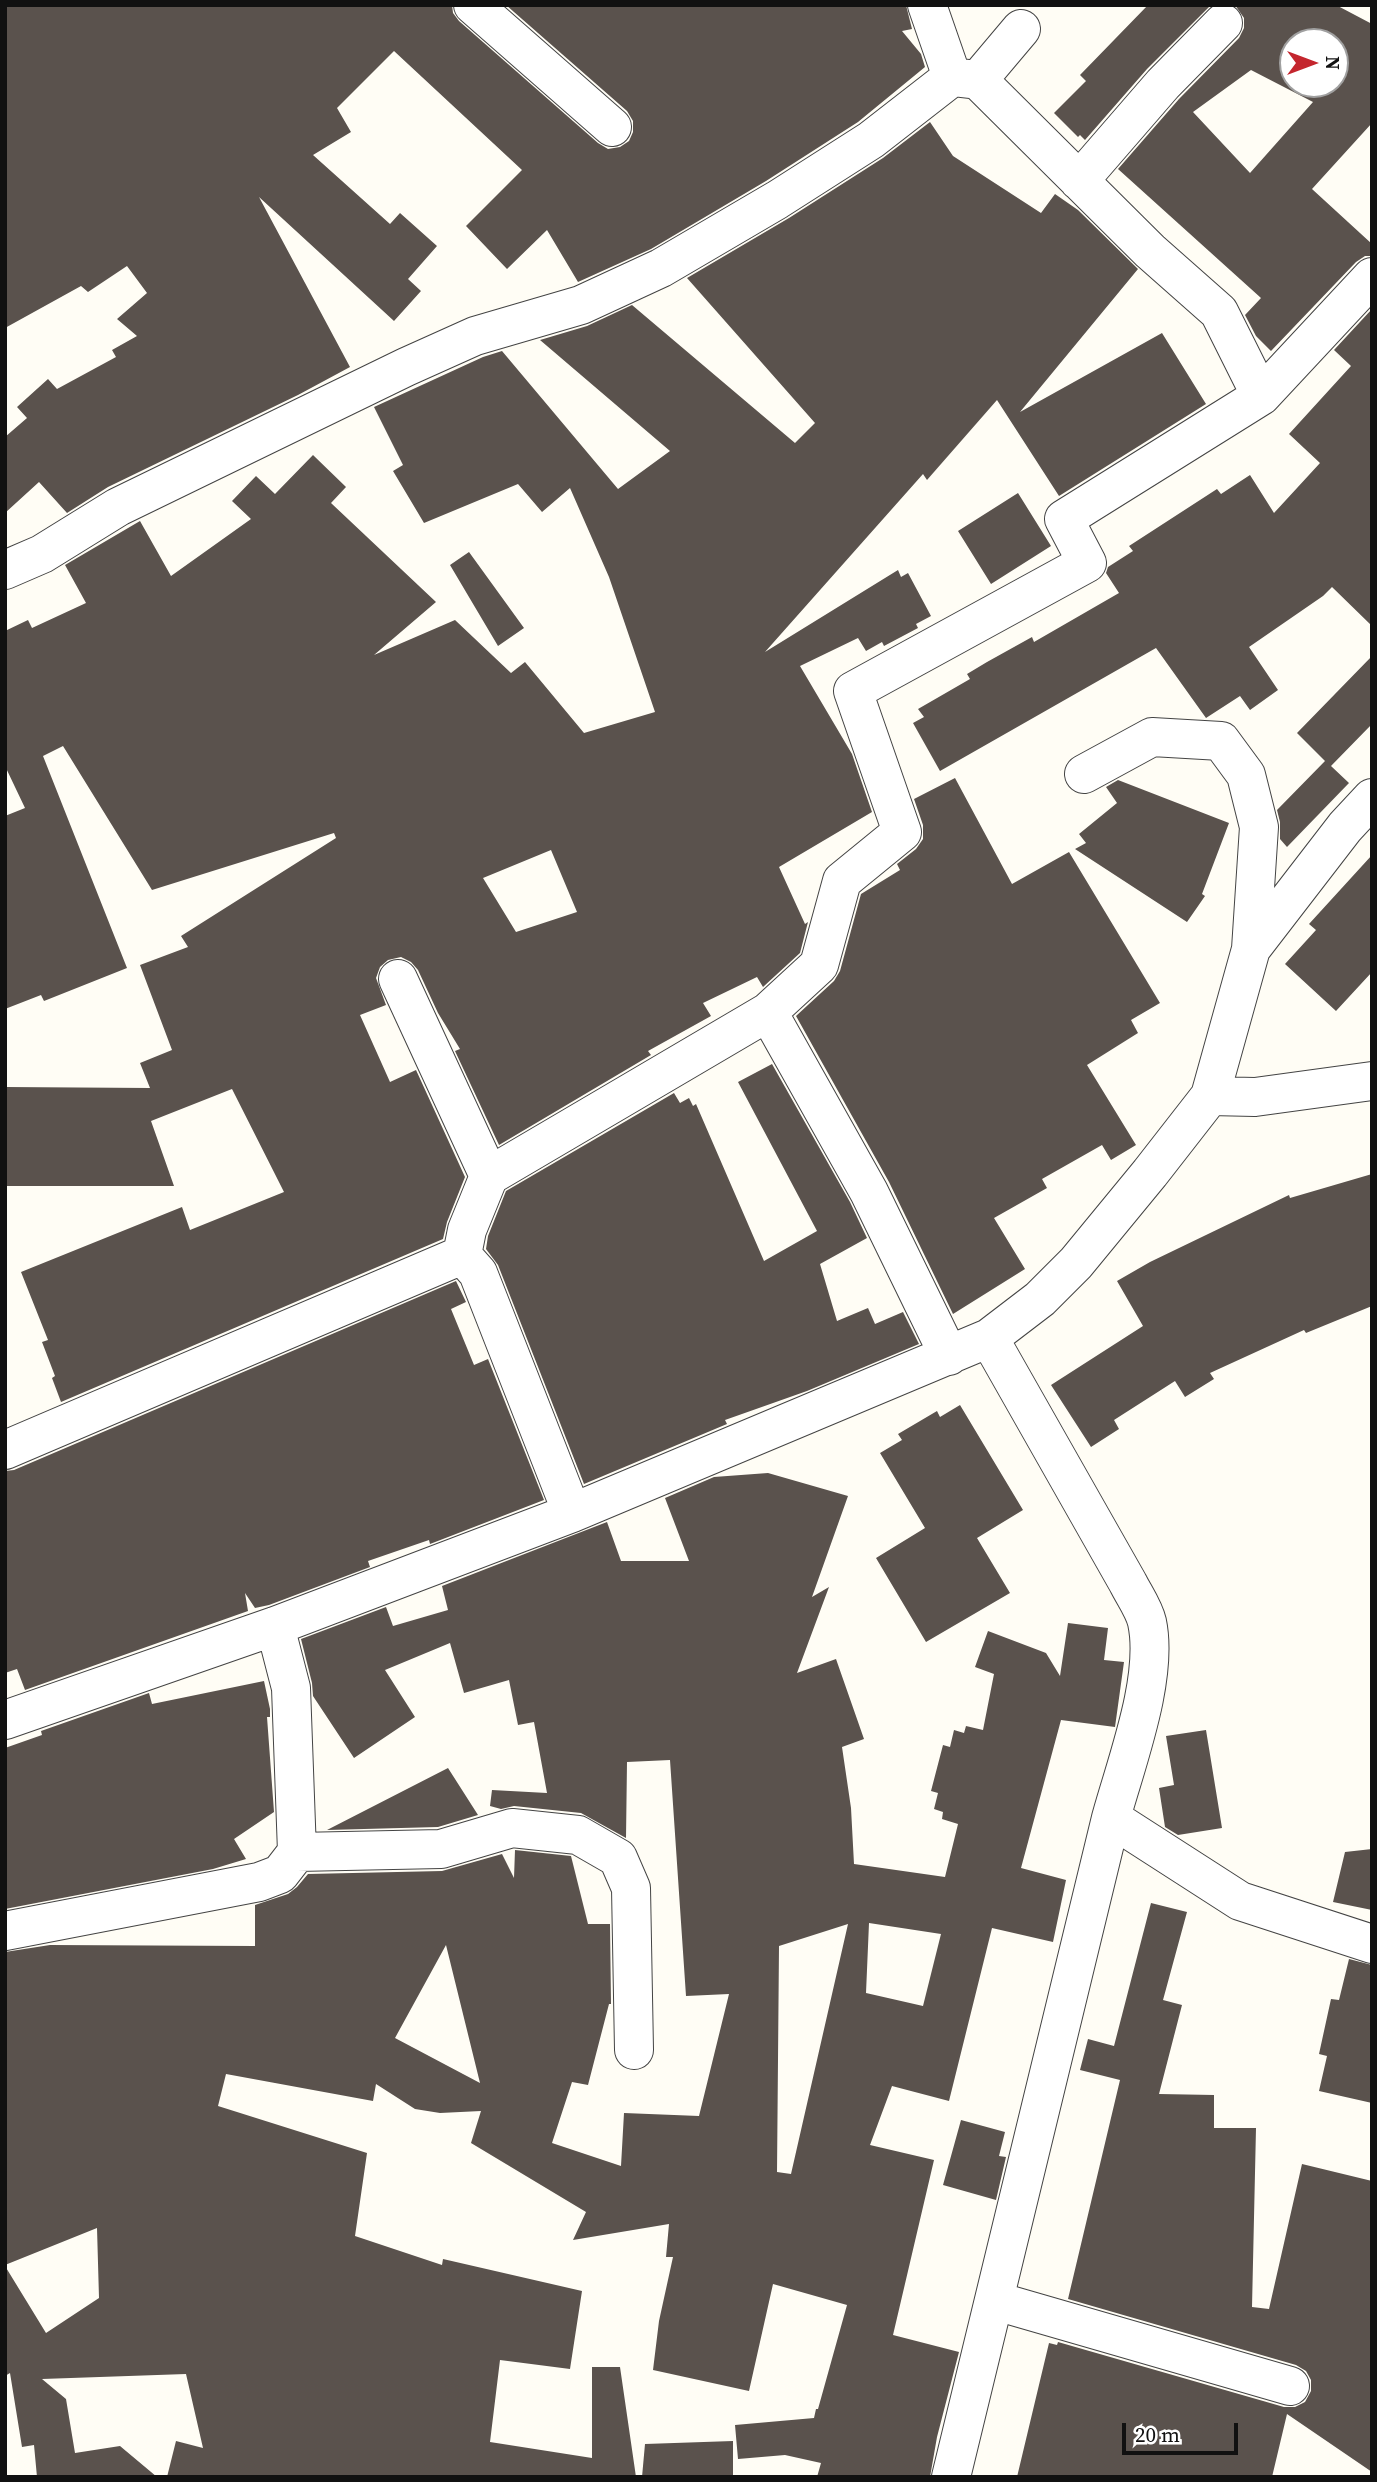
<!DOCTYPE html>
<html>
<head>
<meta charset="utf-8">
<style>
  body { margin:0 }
  #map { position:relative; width:1377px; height:2482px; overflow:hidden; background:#fffdf5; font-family:"Source Serif 4",serif }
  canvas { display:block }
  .frame { position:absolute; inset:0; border:7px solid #111; pointer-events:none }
  .north { position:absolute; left:1279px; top:28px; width:70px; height:70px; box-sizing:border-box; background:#fff; border:2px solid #a0a0a0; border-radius:50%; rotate:90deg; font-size:19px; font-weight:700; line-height:28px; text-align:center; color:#111 }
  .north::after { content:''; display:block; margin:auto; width:24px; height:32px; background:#c4262e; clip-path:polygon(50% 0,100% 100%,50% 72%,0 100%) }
  .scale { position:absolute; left:1122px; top:2423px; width:116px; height:32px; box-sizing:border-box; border:4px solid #111; border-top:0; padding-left:9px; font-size:21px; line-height:24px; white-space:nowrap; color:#111; -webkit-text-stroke:5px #fff; paint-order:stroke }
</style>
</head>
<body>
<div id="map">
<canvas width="1377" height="2482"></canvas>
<div class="frame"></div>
<div class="north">N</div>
<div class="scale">20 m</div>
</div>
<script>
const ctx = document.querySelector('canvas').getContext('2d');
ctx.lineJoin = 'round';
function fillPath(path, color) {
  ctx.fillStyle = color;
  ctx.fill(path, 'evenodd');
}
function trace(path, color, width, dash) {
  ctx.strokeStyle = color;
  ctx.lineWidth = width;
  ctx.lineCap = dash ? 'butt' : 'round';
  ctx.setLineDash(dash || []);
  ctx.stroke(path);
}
const building = new Path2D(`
  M5,5H452L453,13L459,21L598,143L608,149L620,147L629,141L633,132V121L627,111L506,5H906L912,29L902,31L921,54L925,67L858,122L766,181L651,249L578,282L547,230L507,269L466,226L522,170L394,51L337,108L351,132L313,155L390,224L400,213L437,246L408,279L421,291L394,321L259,197L350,367L298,395L108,487L67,513L39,482L5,513V437L27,418L17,407L48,379L57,389L116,357L112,350L137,336L117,319L147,293L127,266L88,292L81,286L5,328Z
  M1148,5H1211L1147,69L1085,140L1080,135L1078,137L1054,113L1086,81L1080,75Z
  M1235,5H1336L1372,24V123L1312,189L1372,244V256H1365L1356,262L1271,351L1256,336L1245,315L1261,298L1118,169L1179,99L1239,38L1244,28V18ZM1293,42H1335V84H1293ZM1251,70L1313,102L1250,173L1193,112Z
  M930,122L953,156L1041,213L1055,194L1078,210L1138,269L1020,412L1162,333L1206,404L1059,496L997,400L927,480L923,474L765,652L898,570L901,577L908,573L931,616L916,624L918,628L884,646L882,642L866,651L858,638L800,666L852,754L872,812L779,867L805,924L808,922L800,953L763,987L757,977L703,1003L711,1016L648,1051L651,1055L499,1145L455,1051L460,1049L438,1013L418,970L411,962L401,957L388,960L380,967L376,978L386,1005L360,1015L390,1082L416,1070L465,1177L447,1222L443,1239L61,1402L52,1378L55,1376L42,1342L48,1340L21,1272L182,1207L190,1230L284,1192L232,1089L151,1121L174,1186H5V1087L150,1088L140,1063L172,1050L140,965L188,947L181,936L336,838L334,833L152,890L63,746L43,756L127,968L44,1001L41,995L5,1009V816L25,808L5,766V631L28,620L32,628L86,603L65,565L140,521L171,576L251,519L232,501L256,476L275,494L313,455L346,487L331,503L436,602L374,655L455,620L511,673L525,662L584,733L655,712L609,577L570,488L542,512L518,484L424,523L393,471L403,465L374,407L483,357L502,351L618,489L670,451L540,340L587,326L632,305L795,443L815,423L687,278L789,218L883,158ZM551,850L577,912L516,932L483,878Z
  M1372,309V626L1332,587L1323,596L1249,647L1278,690L1250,710L1240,696L1206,718L1156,648L940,771L913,723L924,717L918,709L970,679L967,674L987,662L1032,637L1034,642L1119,593L1106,573L1108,567L1133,551L1129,546L1217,489L1221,494L1250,475L1274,513L1320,463L1289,434L1351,366L1334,350Z
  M1018,493L1051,546L991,584L958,531Z
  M469,552L524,628L498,646L450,565Z
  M1372,656V724L1331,766L1349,783L1287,847L1280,839V822L1277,810L1325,761L1297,733Z
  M955,778L1012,884L1069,852L1160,1003L1131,1020L1138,1033L1087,1065L1136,1145L1111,1160L1102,1145L1042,1179L1047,1188L994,1218L1025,1269L953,1314L889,1182L796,1016L834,981L840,971L861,894L900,870L897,864L916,849L923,839V825L914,799Z
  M1118,780L1229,823L1202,894L1205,896L1187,922L1075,849L1086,843L1079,834L1117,803L1106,787Z
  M1372,855V972L1336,1011L1285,964L1316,930L1309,924Z
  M772,1064L850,1202L867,1238L820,1264L837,1321L868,1308L875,1324L903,1312L919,1344L807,1391L725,1420L727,1424L584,1484L498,1265L486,1249L488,1236L506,1191L674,1093L680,1103L689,1098L693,1106L696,1104L764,1261L817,1231L738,1082Z
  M1372,1174V1306L1306,1333L1304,1330L1210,1373L1214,1379L1185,1397L1175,1381L1114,1420L1119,1429L1091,1447L1051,1385L1143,1326L1117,1281L1150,1262L1289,1195L1290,1198Z
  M456,1281L466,1302L451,1309L474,1365L488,1359L544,1500L430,1544L429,1540L368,1561L370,1567L269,1605L255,1608L245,1593L248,1611L25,1690L17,1669L5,1673V1471L14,1470Z
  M960,1405L1023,1510L977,1538L1010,1593L926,1642L876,1558L925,1528L880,1453L902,1440L898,1434L937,1411L940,1417Z
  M768,1473L848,1496L812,1597L829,1587L797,1673L836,1659L864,1739L842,1747L851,1808L854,1864L945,1877L958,1824L942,1819L943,1812L934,1809L938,1793L931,1791L943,1745L950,1747L954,1730L964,1733L966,1726L983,1730L994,1674L975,1667L988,1631L1046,1653L1060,1676L1068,1623L1108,1628L1104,1660L1124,1662L1115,1727L1061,1720L1021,1868L1066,1880L1053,1942L992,1928L949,2101L892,2086L870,2145L934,2160L893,2335L959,2352L937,2437L930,2477H817L821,2463L785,2455L738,2459L735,2425L814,2418L816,2409H818L847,2305L773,2284L749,2391L653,2370L659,2321L673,2257H666L669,2224L573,2240L586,2212L471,2143L481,2111L440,2113L415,2109L376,2084L373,2101L226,2074L218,2106L367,2153L355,2236L442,2265L443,2259L582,2291L570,2369L500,2360L490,2442L592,2458V2367H620L636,2477L309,2475L306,2477H167L176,2441L203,2448L186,2374L42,2379L66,2399L75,2453L120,2446L157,2477H37L34,2445L22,2447L10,2373L5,2376V2266L46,2333L99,2298L97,2228L5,2265V1952L50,1945L255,1946V1905L288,1894L297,1887L308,1874L442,1871L502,1854L514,1878L515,1850L571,1856L588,1924H610L611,2004H609L588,2085L572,2082L552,2143L621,2166L624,2113L699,2116L729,1994L686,1996L670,1760L627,1762L626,1838L581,1813L514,1806L501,1809L490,1806L492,1790L547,1793L534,1722L518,1725L509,1680L464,1693L450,1643L385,1670L415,1717L354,1758L313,1696L312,1683L301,1639L386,1607L393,1626L448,1610L442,1586L607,1522L621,1561H689L665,1498L714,1477ZM869,1923L941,1934L923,2006L866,1993ZM848,1924L791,2174L777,2172L779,1946ZM446,1945L480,2083L395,2038Z
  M264,1681L270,1709V1717H267L274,1812L234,1839L246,1859L213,1869L5,1909V1748L42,1735L41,1731L149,1693L152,1704Z
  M1206,1730L1222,1828L1178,1835L1165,1827L1159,1788L1174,1785L1166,1736Z
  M448,1768L478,1815L438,1827L327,1830Z
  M1372,1849V1910L1333,1902L1345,1852Z
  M1151,1903L1187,1912L1163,2000L1182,2005L1159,2094L1214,2095V2128H1256L1252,2307L1269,2309L1302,2164L1372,2181V2472L1287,2414L1272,2477H1017L1049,2343L1057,2345L1058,2342L1284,2407H1295L1305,2402L1311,2391V2380L1306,2371L1296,2365L1068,2299L1120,2080L1080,2070L1088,2039L1114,2046Z
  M1349,1959L1372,1965V2103L1319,2091L1327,2056L1319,2054L1331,1999L1339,2000Z
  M961,2120L1005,2132L999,2156L1006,2157L996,2200L943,2185Z
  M733,2441V2477H642L645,2444Z`);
const minor = new Path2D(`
  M473,5L612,127
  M952,77L978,80L1150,251L1219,312L1261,396
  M978,80L1021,29
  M1079,181L1163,84L1223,23
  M5,570L42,554L118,507L406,367L475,336L581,305L661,268L777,200L871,140L952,77L927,5
  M1084,774L1152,737L1221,741L1246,775L1259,827L1251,949
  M398,979L489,1176
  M768,1012L869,1192L949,1356
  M1210,1096L1255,1097L1372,1081
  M462,1255L467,1230L489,1176L768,1012L819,965L842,881L902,832L853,691L1087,563L1064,519L1261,396L1372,277
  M5,1450L462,1255L478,1273L572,1513
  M5,1720L275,1626L572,1513L989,1338L1040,1299L1076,1263L1150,1173L1210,1096L1251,949L1345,827L1372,798
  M1111,1818L1240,1901L1372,1944
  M297,1852L441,1849L512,1828L578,1835L618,1858L631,1888L634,2050
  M5,1931L259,1882L280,1874L297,1852L291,1688L275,1626
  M996,2301L1290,2386
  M951,2477L1111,1818C1126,1763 1159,1678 1147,1622C1144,1609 1134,1595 1128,1583L989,1338`);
fillPath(building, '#5a524d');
trace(minor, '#444', 40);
trace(minor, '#fff', 38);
</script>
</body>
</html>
